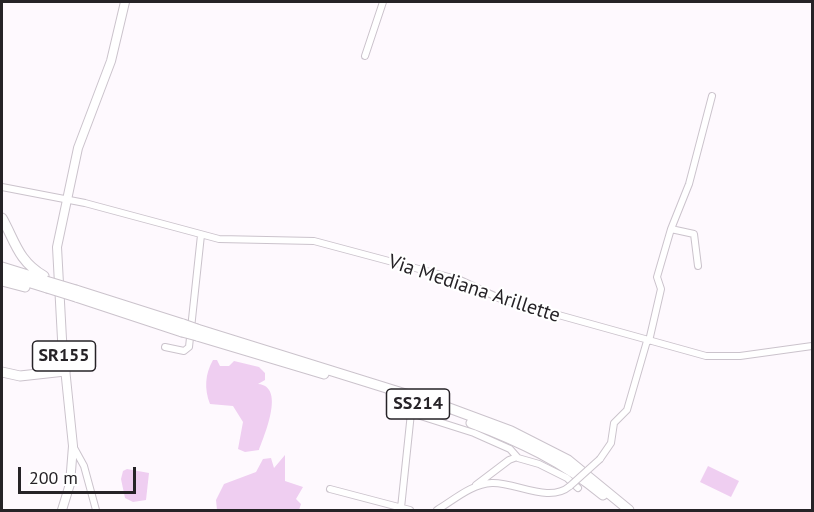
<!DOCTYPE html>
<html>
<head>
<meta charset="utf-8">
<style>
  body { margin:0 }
  #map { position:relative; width:814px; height:512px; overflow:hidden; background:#fef9fe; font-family:"PT Sans",sans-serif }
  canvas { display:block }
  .frame { position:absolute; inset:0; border:3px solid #262327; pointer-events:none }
  .scale { position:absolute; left:18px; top:467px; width:118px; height:27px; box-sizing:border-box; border:3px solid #262327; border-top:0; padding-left:8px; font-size:18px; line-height:21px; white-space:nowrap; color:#262327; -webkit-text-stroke:4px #fff; paint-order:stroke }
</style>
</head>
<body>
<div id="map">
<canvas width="814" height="512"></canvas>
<div class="frame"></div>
<div class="scale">200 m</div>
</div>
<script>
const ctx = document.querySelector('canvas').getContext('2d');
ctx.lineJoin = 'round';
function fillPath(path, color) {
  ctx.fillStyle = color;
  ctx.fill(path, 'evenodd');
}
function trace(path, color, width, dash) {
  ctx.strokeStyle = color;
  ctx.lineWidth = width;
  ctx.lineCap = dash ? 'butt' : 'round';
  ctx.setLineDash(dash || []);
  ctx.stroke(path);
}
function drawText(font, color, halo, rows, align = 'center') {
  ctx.font = font + ' "PT Sans",sans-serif';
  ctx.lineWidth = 4.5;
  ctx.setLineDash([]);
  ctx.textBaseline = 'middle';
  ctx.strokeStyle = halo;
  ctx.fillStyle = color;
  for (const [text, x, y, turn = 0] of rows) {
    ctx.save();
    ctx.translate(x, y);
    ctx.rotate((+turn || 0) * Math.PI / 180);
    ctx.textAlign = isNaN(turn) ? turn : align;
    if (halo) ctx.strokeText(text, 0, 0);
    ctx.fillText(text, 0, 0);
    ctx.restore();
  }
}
const green = new Path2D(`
  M213,360H217L220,366H229L234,361L259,367L265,373V380L258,384C286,386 264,436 259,450L245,452L238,449L243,422L233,406L210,404C204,389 205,374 213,360Z
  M285,455V481L303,487L296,499L301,504L299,510H217L216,500L224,484L256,472L263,459L271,458L274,468Z
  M708,466L739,481L731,497L700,482Z
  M127,469L149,473L146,500L133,502L125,498L121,479L123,471Z`);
const minor = new Path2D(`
  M365,56L383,2
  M2,187L85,203L219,239L314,241L460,280L501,299L706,356H740L812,346
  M671,229L689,184L712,96
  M649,341L661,289L657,277L671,229L694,234L698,266
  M165,347L184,351L189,347L201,235
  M73,446L84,466L96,510
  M600,459L611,443L614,423L627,410L647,341
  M476,485L509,460L517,457
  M330,489L410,510
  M401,508L411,413L474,433L510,449L518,458L539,464L567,478L578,488
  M437,510C454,500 471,484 492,483C516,482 549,504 570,486`);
const major = new Path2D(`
  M62,510L70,484L73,446L62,339L57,247L78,148L111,61L125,2`);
const highway = new Path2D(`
  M2,218C15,241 18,261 44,276
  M2,267L44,280
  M2,274L47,288
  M2,281L25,287
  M76,290L183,324
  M76,297L182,332
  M197,329L441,405L511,431L568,460L629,510
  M197,336L324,374
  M2,372L20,376L65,371
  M471,423C519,441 563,462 603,495`);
const minorBridge = new Path2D(`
  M570,486L600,459`);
const highwayBridge = new Path2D(`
  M46,281L76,290
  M47,288L76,297
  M183,324L197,329
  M182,332L197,336`);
const shields = [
  [64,356,63],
  [418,404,63]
];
const shieldNames = [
  ["SR155",64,356],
  ["SS214",418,404]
];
const streetNames = [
  ["Via Mediana Arillette",474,289,18]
];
fillPath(green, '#efcef1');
trace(minor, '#cbc3cc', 8);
trace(major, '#cbc3cc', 10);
trace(highway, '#cbc3cc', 11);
trace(minor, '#fff', 6);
trace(major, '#fff', 8);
trace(highway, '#fff', 9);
trace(minorBridge, '#cbc3cc', 8, []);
trace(highwayBridge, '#cbc3cc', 11, []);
trace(minorBridge, '#fff', 6);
trace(highwayBridge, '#fff', 9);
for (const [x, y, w] of shields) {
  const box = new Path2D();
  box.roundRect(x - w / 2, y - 15, w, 30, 4.5);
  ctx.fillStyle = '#fff';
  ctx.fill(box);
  trace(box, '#262327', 1.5);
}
drawText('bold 18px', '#262327', null, shieldNames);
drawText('20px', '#262327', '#fff', streetNames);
</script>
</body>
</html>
